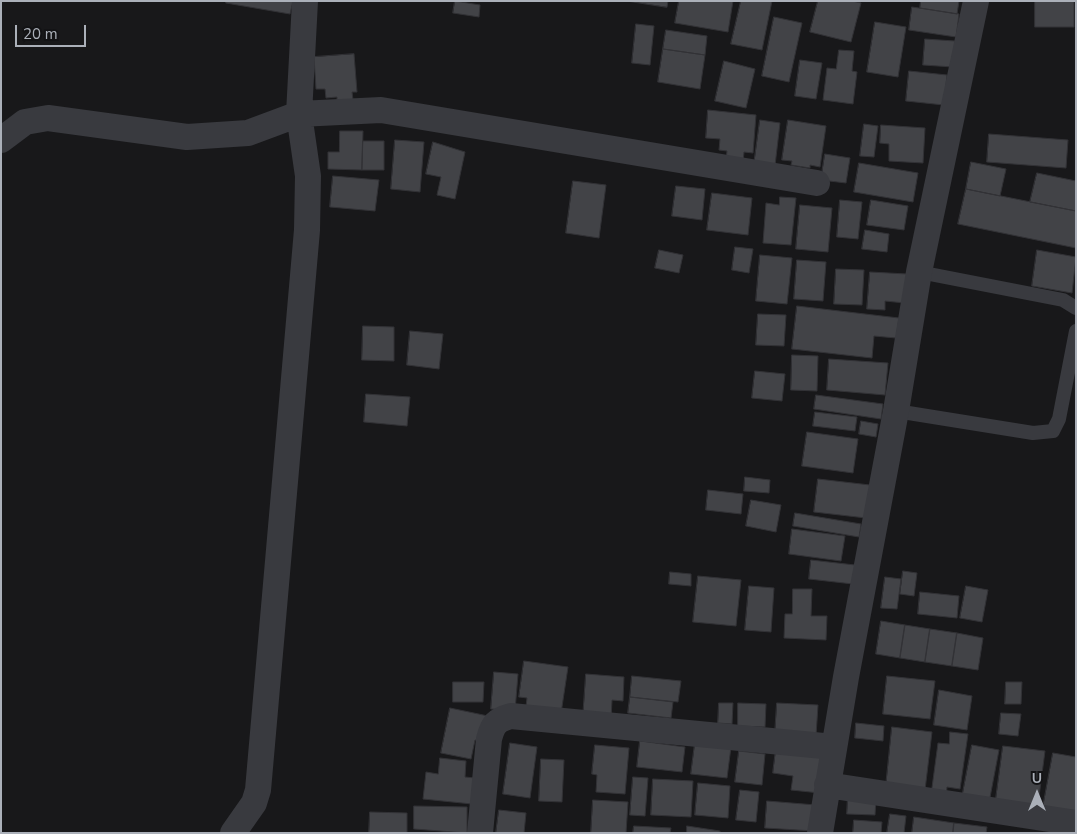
<!DOCTYPE html>
<html>
<head>
<meta charset="utf-8">
<style>
  body { margin:0 }
  #map { position:relative; width:1077px; height:834px; overflow:hidden; background:#18181a; font-family:"Nunito Sans",sans-serif }
  canvas { display:block }
  .frame { position:absolute; inset:0; border:2px solid #abb0b9; pointer-events:none }
  .north { position:absolute; left:1012px; top:769px; width:50px; height:50px; -webkit-text-stroke:4px #131315; paint-order:stroke; rotate:0deg; font-size:14px; font-weight:700; line-height:20px; text-align:center; color:#abb0b9 }
  .north::after { content:''; display:block; margin:auto; width:18px; height:22px; background:#abb0b9; clip-path:polygon(50% 0,100% 100%,50% 72%,0 100%) }
  .scale { position:absolute; left:15px; top:25px; width:71px; height:22px; box-sizing:border-box; border:2px solid #abb0b9; border-top:0; padding-left:6px; font-size:15px; line-height:18px; white-space:nowrap; color:#abb0b9; -webkit-text-stroke:4px #131315; paint-order:stroke }
</style>
</head>
<body>
<div id="map">
<canvas width="1077" height="834"></canvas>
<div class="frame"></div>
<div class="north">U</div>
<div class="scale">20 m</div>
</div>
<script>
const ctx = document.querySelector('canvas').getContext('2d');
ctx.lineJoin = 'round';
function fillPath(path, color) {
  ctx.fillStyle = color;
  ctx.fill(path, 'evenodd');
}
function trace(path, color, width, dash) {
  ctx.strokeStyle = color;
  ctx.lineWidth = width;
  ctx.lineCap = dash ? 'butt' : 'round';
  ctx.setLineDash(dash || []);
  ctx.stroke(path);
}
const building = new Path2D(`
  M226,1H293L290,14L226,3Z
  M455,1L480,5L479,17L453,13Z
  M627,1H668L667,7Z
  M679,1H733L728,32L675,23Z
  M741,1H772L762,50L731,44Z
  M818,1H852L861,3L851,42L810,32Z
  M921,1H959L957,14L920,8Z
  M1035,1H1074V27H1035Z
  M912,7L959,14L956,37L909,30Z
  M774,17L802,23L789,82L762,76Z
  M875,22L906,27L898,77L867,72Z
  M636,24L654,26L650,65L632,63Z
  M666,30L707,36L705,55L663,49Z
  M925,39L955,41L953,67L923,65Z
  M663,49L705,55L700,89L658,82Z
  M839,50L854,51L852,71L857,72L853,104L823,100L827,68L836,69Z
  M354,54L357,92H352L353,100L337,101V97L326,98L325,89H316L314,57Z
  M800,60L822,63L816,99L795,96Z
  M724,61L755,69L746,108L715,101Z
  M909,71L947,75L944,105L906,101Z
  M708,110L756,115L753,153L744,152L743,162L726,160L727,151L719,150L720,139L706,138Z
  M760,120L780,123L774,174L753,172Z
  M788,120L826,126L820,167L810,165V168L791,165L792,161L782,160Z
  M864,124L878,126L874,157L860,156Z
  M881,125L925,128L923,163L889,161V144L880,143Z
  M340,131H363L362,170L328,169V152H339Z
  M989,134L1068,140L1066,168L987,162Z
  M395,140L424,142L420,192L391,189Z
  M363,141H384V170H362Z
  M433,142L465,152L455,199L437,195L441,177L426,174Z
  M825,154L850,158L846,183L821,180Z
  M971,162L1006,169L1000,196L966,189Z
  M859,163L918,173L913,202L854,192Z
  M1037,173L1076,181V211L1030,202Z
  M333,176L379,180L375,211L330,207Z
  M573,181L606,185L599,238L566,233Z
  M676,186L705,189L702,220L672,216Z
  M966,189L1076,211V248L958,224Z
  M712,193L752,198L748,235L707,230Z
  M780,197L796,198L791,245L763,243L766,203L779,205Z
  M840,200L862,202L858,239L837,237Z
  M871,200L908,206L904,230L867,225Z
  M800,205L832,208L828,252L796,249Z
  M865,230L889,234L887,252L862,249Z
  M735,247L753,249L749,273L732,270Z
  M659,250L683,255L679,273L655,268Z
  M1037,250L1076,257L1072,293L1032,286Z
  M760,255L792,258L787,304L756,301Z
  M797,260L826,262L823,301L794,299Z
  M836,269L864,270L862,305L834,304Z
  M870,272L907,274L905,303L885,301V310L867,309Z
  M797,306L899,318L896,338L874,336L872,358L792,349Z
  M758,314L786,315L784,346L756,345Z
  M363,326L394,327V361L362,360Z
  M410,331L443,334L439,369L407,365Z
  M792,355L818,356L817,391L791,390Z
  M829,359L888,363L885,395L827,390Z
  M755,371L785,374L782,401L752,398Z
  M366,394L410,397L407,426L364,422Z
  M816,395L883,404L881,419L814,409Z
  M815,412L857,417L855,431L813,426Z
  M861,421L878,424L876,437L859,434Z
  M807,432L858,439L853,473L802,466Z
  M745,477L770,480L769,493L744,491Z
  M818,479L870,485L866,518L814,512Z
  M708,490L743,494L741,514L706,510Z
  M751,500L781,505L776,532L746,526Z
  M795,513L861,524L859,537L793,526Z
  M792,529L845,536L841,561L789,554Z
  M811,560L855,565L853,584L809,579Z
  M903,571L917,573L914,596L900,594Z
  M670,572L691,574V586L669,584Z
  M698,576L741,580L736,626L693,622Z
  M885,577L901,579L897,609L881,608Z
  M749,586L774,588L771,632L745,630Z
  M966,586L988,590L982,622L960,618Z
  M793,589H812L811,616H827L826,640L784,638L785,614H792Z
  M920,592L959,596L957,618L918,614Z
  M881,621L905,625L900,658L876,654Z
  M905,625L930,629L925,662L900,658Z
  M930,629L957,633L952,666L925,662Z
  M957,633L983,638L978,670L952,666Z
  M524,661L568,667L560,720L525,715L527,698L519,697Z
  M494,672L518,674L515,711L491,709Z
  M586,674L624,677L623,701L612,700L611,720L583,718Z
  M632,676L681,681L678,702L630,697Z
  M887,676L935,681L930,719L883,714Z
  M453,682H484L483,702H453Z
  M1006,682H1022L1021,704H1005Z
  M939,690L972,696L967,730L934,725Z
  M630,697L673,702L671,718L628,713Z
  M719,703H733L732,724L718,723Z
  M738,703L766,704L765,727L738,726Z
  M777,703L818,705L816,736L775,734Z
  M450,708L488,716L482,741L475,740L471,759L441,753Z
  M1001,713L1021,714L1018,736L999,734Z
  M856,723L884,726L883,741L855,738Z
  M892,727L932,732L925,790L886,786Z
  M950,732L968,734L960,789L947,787L946,797L931,795L938,743L949,744Z
  M640,741L685,747L682,772L637,767Z
  M510,743L537,747L530,798L503,794Z
  M695,743L731,747L727,778L691,774Z
  M595,745L629,748L625,794L596,792L597,775L592,774Z
  M972,745L999,750L988,808L961,803Z
  M1003,746L1045,751L1037,812L995,806Z
  M776,749L825,751L820,793L791,790L793,776L773,773Z
  M739,751L765,754L762,785L735,782Z
  M1053,753L1076,757V813L1043,807Z
  M440,758L466,761L465,777L475,778L472,804L423,799L426,772L438,774Z
  M541,759L564,760L562,802L539,801Z
  M633,777L648,778L645,816L630,815Z
  M653,779L693,781L691,817L651,815Z
  M698,783L730,786L728,818L695,815Z
  M740,790L759,792L756,822L736,820Z
  M848,796L876,798L875,815L847,814Z
  M593,800L628,802L626,833H591Z
  M767,801L816,805L814,831L765,828Z
  M414,806L467,807V833L414,829Z
  M499,810L526,813L524,833H496Z
  M370,812L407,813V833H369Z
  M890,814L906,816L904,833H887Z
  M914,817L954,823L953,833H912Z
  M854,820L882,822L881,833H853Z
  M954,823L987,827L986,833H953Z
  M634,826L671,828L670,833H633Z
  M687,826L720,831V833H687Z`);
const service = new Path2D(`
  M919,272L1063,300L1076,308
  M896,411L1033,433L1053,431L1059,419L1076,331`);
const minor = new Path2D(`
  M1,140L25,122L48,118L187,137L248,133L299,114L381,110L817,183
  M827,785L1076,823
  M233,833L254,803L258,790L307,230L308,176L299,114L305,1
  M480,833L489,739C493,724 496,720 511,716L834,747
  M820,833L846,677L896,411L919,272L976,1`);
fillPath(building, '#424347');
trace(building, '#323236', 1);
trace(service, '#393a3f', 14);
trace(minor, '#393a3f', 26);
</script>
</body>
</html>
